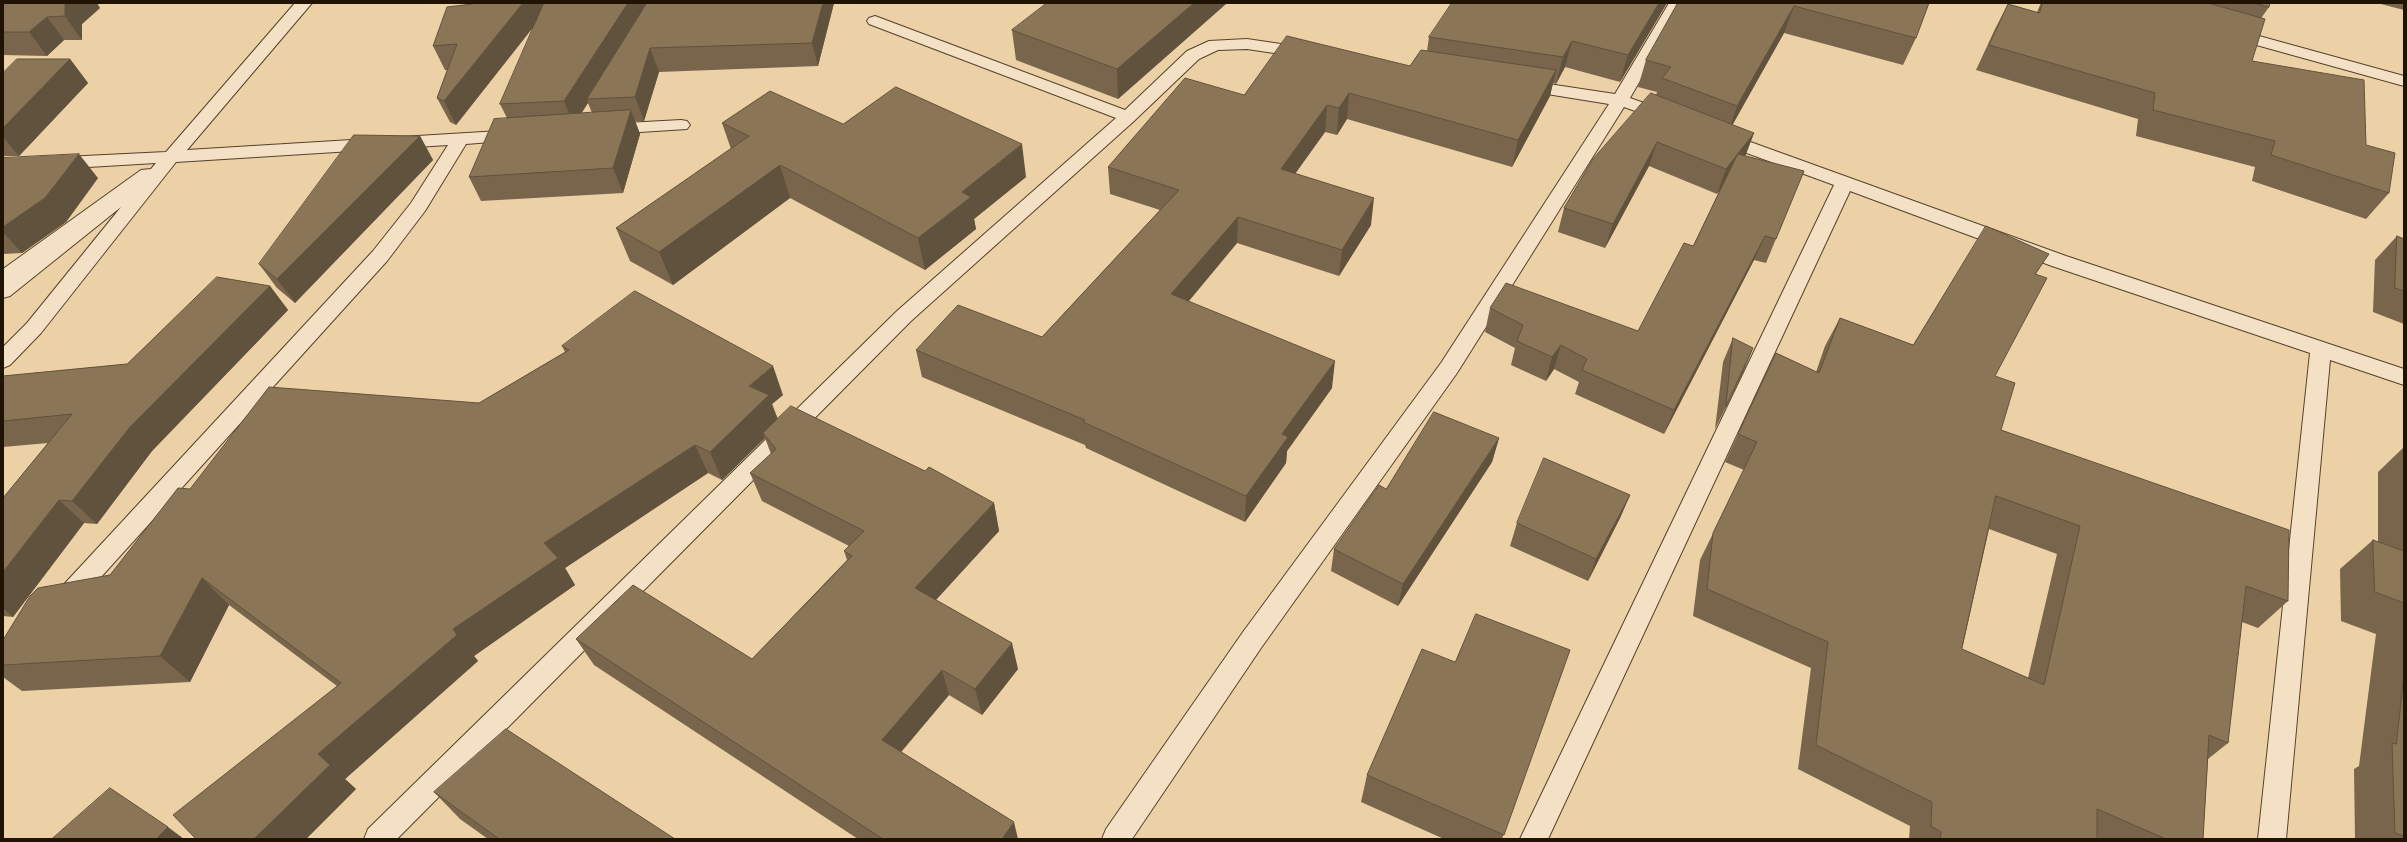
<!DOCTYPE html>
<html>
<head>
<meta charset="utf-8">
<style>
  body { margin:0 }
  #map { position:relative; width:2407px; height:842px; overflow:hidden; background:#ecd0a6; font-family:"Libre Caslon Text",serif }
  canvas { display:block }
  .frame { position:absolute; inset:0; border:4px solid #211302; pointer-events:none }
</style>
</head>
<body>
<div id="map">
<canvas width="2407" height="842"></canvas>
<div class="frame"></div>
</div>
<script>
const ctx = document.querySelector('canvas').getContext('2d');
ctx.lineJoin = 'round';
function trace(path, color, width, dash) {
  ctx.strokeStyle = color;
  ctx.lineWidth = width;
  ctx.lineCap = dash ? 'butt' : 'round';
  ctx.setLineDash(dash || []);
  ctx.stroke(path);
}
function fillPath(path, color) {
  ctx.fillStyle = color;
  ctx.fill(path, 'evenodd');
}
const minor = new Path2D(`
  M295,3H312L187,150L516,130L522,131L525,135L522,139L516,140L466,144L425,211L387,261L73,608L64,611L55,608L52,601L55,594L373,251L411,203L448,145L176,162L41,333L10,365L3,368V347L27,323L121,207L10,296L3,298V269L141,170L151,169L156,163L3,172V160L166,152Z
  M1669,3H1685L1630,98L1672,113L1675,117L1672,121L1666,122L1624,107L1457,373L1261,648L1132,839H1102L1106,829L1243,632L1441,363L1609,104L1522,90L1516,89L1513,85L1516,81L1522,80L1615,94Z
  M875,16L1125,110L1187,51L1209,41L1247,39L1308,48L1314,49L1316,53L1314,57L1308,58L1247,49L1218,50L1199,59L1134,121L911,321L397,839H364L368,829L897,311L1116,118L869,24L867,21L869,18Z
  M2230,28L2404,76V86L2224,36L2222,33L2224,30Z
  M681,120L687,121L690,125L687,129L608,134L602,133L599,129L602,125L608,124Z
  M1720,131L2066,256L2404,369V385L2330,360L2286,839H2258L2310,353L2052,266L1850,191L1548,839H1520L1834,185L1714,141L1711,137L1714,133Z`);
const wall = new Path2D(`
  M3,3L100,8L82,24V40H64L47,56L3,55Z
  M472,3H834L818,66L659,72L644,121H635L640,134L623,193L481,201L469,177L507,118L500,104L535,25L456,125L450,122L437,98L447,70H445L433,46ZM588,103L592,113H581Z
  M1227,3L1118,99L1016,60L1012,30Z
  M1667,3L1620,82L1565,67L1556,84L1553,83L1550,96L1512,167L1347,119L1337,135L1325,132L1295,174L1371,225L1339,276L1237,243L1189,301L1332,388L1287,451L1286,463L1245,522L1086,448L1085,445L922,377L916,350L1042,337L1160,210L1110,194L1108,167L1244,95L1410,66L1427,51L1429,37Z
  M1678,3H1929L1916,38L1903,65L1784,33L1732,125L1754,133L1745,156L1804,171L1766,263L1754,260L1664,434L1575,394L1579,382L1554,369L1546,381L1511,365L1515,348L1485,332L1490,308L1638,331L1693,246L1721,188L1717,194L1649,166L1605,248L1558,232L1564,208L1656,95L1657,92L1638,87L1646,60Z
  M2041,3H2270L2269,7L2262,17L2252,61L2366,145L2389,193L2366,219L2252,181L2255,167L2136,136L2138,119L1976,70L1995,29L2008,4L2037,12Z
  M2377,3H2404V10Z
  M2404,36V50L2403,49Z
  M70,59L88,83L19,156H3V73Z
  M722,123L843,124L1026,177L974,219L976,229L925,270L790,198L673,285L630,261L616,228L731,149Z
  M420,136L433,160L295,303L277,288L259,264Z
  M3,158L98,178L66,222L22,253L3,254Z
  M2397,236L2404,239V324L2373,312L2375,260Z
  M2036,274L1995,376L2001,430L2288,601L2258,628L2242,622L2228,743L2208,759L2203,839H1909L1910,826L1798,769L1811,668L1693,616L1700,560L1744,470L1725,462L1776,353L1816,372L1825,346L1840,318L1913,345ZM1989,529L2057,554L2028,678L1962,649Z
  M270,286L288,310L152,451L97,524L84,523L13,617L3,616V498L48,443L3,447V376L127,364Z
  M1733,338L1753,348L1743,372L1715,429L1723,362Z
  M562,346L783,395L772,404L778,419L994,503L999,531L936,600L1018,669L982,715L949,695L901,752L1018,839H858L594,665L576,639L752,659L847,560L844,551L849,546L762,501L750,473L771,454L765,438L722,480L708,473L565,568L575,585L474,656L478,661L345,779L356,789L306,839H196L337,686L229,605L190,682L22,691L3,677V640L110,575L190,489L479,403L565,352Z
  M1499,438L1492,462L1398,606L1331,571L1334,549L1386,489Z
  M2404,447V839H2355L2354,769L2359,766L2376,634L2341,621L2340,569L2373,540L2378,542V472Z
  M1630,495L1620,518L1588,581L1510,546L1517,523Z
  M1570,650L1502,839H1444L1361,802L1367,775L1455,662Z
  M434,792L675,839H488L460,819Z`);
const shadedWall = new Path2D(`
  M65,3H97L100,8L82,24V40L65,16Z
  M523,3H552L456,125L444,101Z
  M628,3H651L587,99L588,103L574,125L564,101Z
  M823,3H834L818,66L812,43Z
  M1194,3H1227L1118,99L1117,69Z
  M1659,3H1667L1620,82L1628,55Z
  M1794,6L1784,33L1728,133L1737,106Z
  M47,17L64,40L47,56L29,32Z
  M1572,41L1565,67L1556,84L1563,57Z
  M650,48L659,72L644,121L635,97Z
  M70,59L88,83L19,156L3,137V128Z
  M1556,70L1550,96L1512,167L1518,140Z
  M1349,93L1347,119L1337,135L1339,108Z
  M1327,105L1325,132L1279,196L1281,169Z
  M631,110L640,134L623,193L613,168Z
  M1754,133L1745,157L1717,194L1726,169Z
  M420,136L433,160L295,303L277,279Z
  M1657,142L1649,166L1605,248L1613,224Z
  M1022,144L1026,177L974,219L976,229L925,270L918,238L962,192Z
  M79,154L98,178L66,222L22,253L3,232V227Z
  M780,165L790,198L673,285L659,252Z
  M1374,198L1371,225L1339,276L1342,250Z
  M1238,217L1237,243L1172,321L1171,294Z
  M1765,236L1754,260L1664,434L1674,410Z
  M2049,254L2030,283L2035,274Z
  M270,286L288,310L152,451L97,524L72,501L130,427Z
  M1561,345L1554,369L1546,381L1552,357Z
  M1753,348L1743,372L1715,429L1726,406Z
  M1335,361L1332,388L1287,451L1286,463L1245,522L1246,496L1282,434Z
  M773,366L783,395L772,404L779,424L763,433L765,438L722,480L710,452L749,386Z
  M1499,438L1492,462L1398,606L1403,584Z
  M695,445L708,473L565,568L575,585L474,656L478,661L345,779L356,789L306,839H254L318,754L453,629L544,543Z
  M1630,495L1620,518L1588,581L1596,559Z
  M59,500L84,523L13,617L3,608V572Z
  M994,503L999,531L922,615L915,588Z
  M202,578L229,605L190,682L160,656Z
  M1012,643L1018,669L982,715L975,689Z
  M942,670L949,695L891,764L882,740Z
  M1014,822L1018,839H1002Z
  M168,827L184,839H156Z`);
const building = new Path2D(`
  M3,3H65V16L47,17L29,32H3Z
  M472,3H523L444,101L437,98L457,44L433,46L447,7L472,4Z
  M544,3H628L564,101L500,104Z
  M647,3H823L812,43L650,48L635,97L587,99Z
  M1047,3H1194L1117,69L1012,30Z
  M1452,3H1659L1628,55L1572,41L1563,57L1429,37Z
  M1678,3H1929L1916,38L1794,6L1737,106L1662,78L1671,67L1646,60Z
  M2043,3H2208L2265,19L2252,61L2364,80L2366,145L2395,153L2389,193L2271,155L2275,141L2153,110L2155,93L1989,45L2008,4L2039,13Z
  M2255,3H2270L2269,7Z
  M1287,36L1410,66L1421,50L1556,70L1518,140L1349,93L1339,108L1327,105L1281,169L1374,198L1342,250L1238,217L1171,294L1335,361L1282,434L1288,437L1246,496L1083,422L1085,420L916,350L958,305L1042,337L1179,190L1108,167L1185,78L1244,95Z
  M17,59H70L3,128V73Z
  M896,87L1022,144L962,192L971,197L918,238L780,165L659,252L616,228L749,136L722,123L770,91L843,124Z
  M1651,93L1754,133L1726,169L1657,142L1613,224L1564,208L1593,159Z
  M631,110L613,168L469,177L494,119Z
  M354,135L420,136L277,279L259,264Z
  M79,154L45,198L3,227V158Z
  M1738,154L1804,171L1776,239L1765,236L1674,410L1582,370L1587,359L1561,345L1552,357L1517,341L1523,325L1490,308L1506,283L1638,331L1684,243L1693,246Z
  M1986,226L2049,254L2035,274L2047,278L1995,376L2015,383L2001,430L2289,530L2288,601L2246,586L2228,743L2209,735L2203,839H2166L2097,809V839H1940L1941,832L1931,826L1932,802L1816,745L1828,642L1707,589L1713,533L1757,442L1738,434L1776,353L1819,373L1840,318L1913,345ZM1996,496L2080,526L2044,685L1962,649Z
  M2397,236L2404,239V291L2395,288Z
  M217,277L270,286L130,427L72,501L59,500L3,572V498L72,414L3,421V376L127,364Z
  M635,291L773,366L749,386L769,395L710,452L695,445L544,543L558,558L453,629L457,635L318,754L330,765L254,839H196L173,815L341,683L202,578L160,656L3,665V640L30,596L38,588L110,575L178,488L190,489L269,387L479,403L569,350L562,346Z
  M1733,338L1753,348L1726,406Z
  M791,406L925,471L929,467L994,503L915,588L1012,643L975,689L942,670L882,740L1014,822L1002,839H883L576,639L633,585L752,659L852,556L844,551L864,531L750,473L776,449L763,433Z
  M1434,412L1499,438L1403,584L1334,549L1379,485L1386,489Z
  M1544,458L1630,495L1596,559L1517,523Z
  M2373,540L2404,551V603L2375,592Z
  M1476,614L1570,650L1504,835L1367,775L1422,649L1455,662Z
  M2404,675V836L2395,833L2392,743L2396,744Z
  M506,729L675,839H499L434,792Z
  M110,788L168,827L156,839H52Z`);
trace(minor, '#54422b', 2);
fillPath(minor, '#f3e0c5');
fillPath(wall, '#78654b');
fillPath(shadedWall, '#61523d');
fillPath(building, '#8b7557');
trace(building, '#61523d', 1);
</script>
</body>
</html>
